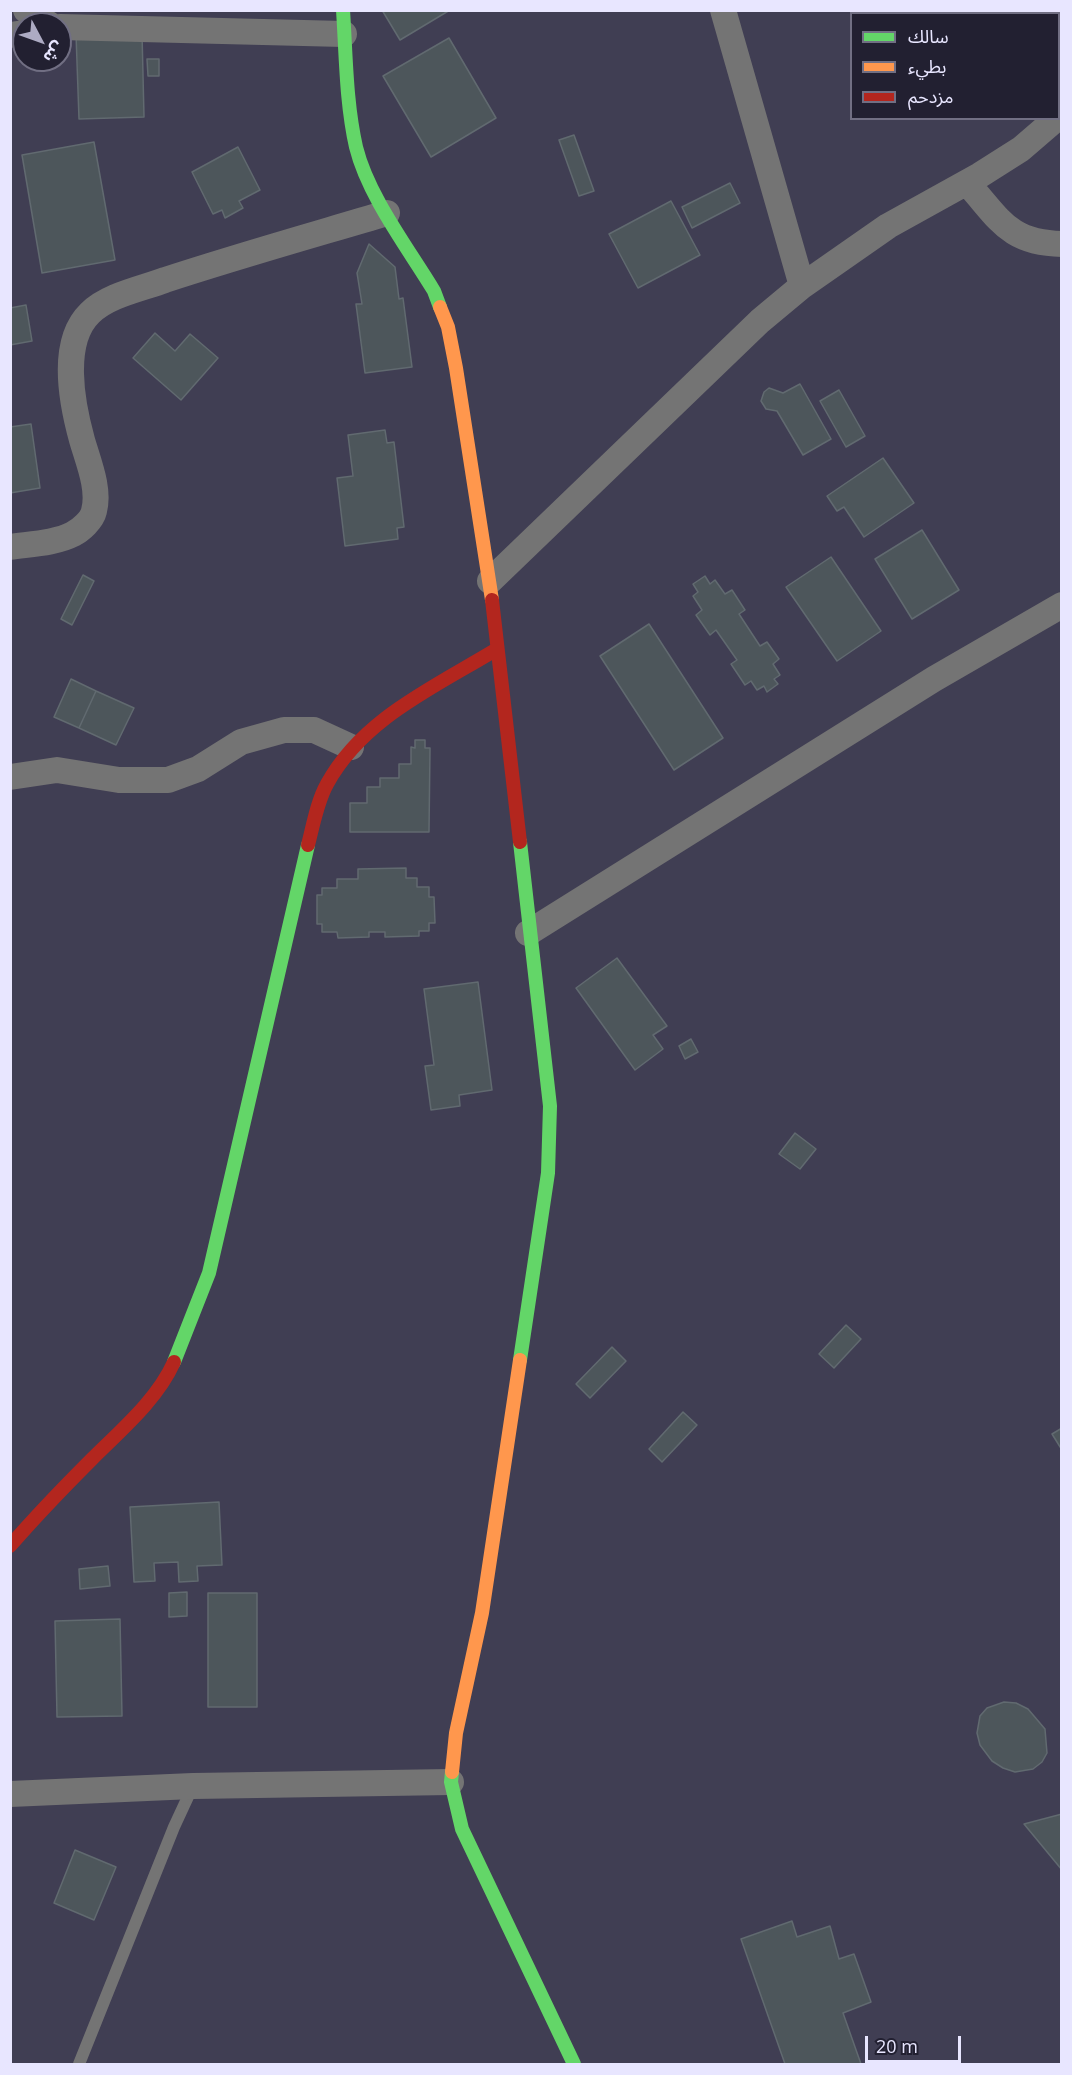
<!DOCTYPE html>
<html>
<head>
<meta charset="utf-8">
<style>
  body { margin:0 }
  #map { position:relative; width:1072px; height:2075px; overflow:hidden; background:#403e53; font-family:"Open Sans","Noto Sans Arabic",sans-serif }
  canvas { display:block }
  .frame { position:absolute; inset:0; border:12px solid #e8e6ff; pointer-events:none }
  .legend { position:absolute; left:850px; top:12px; width:210px; height:108px; box-sizing:border-box; background:#222031; border:2px solid #716f83; margin:0; padding:8px 10px; list-style:none; font-size:18px; color:#e8e6ff }
  .legend li { display:flex; align-items:center; gap:12px; height:30px }
  .legend b { width:30px; border:2px solid #716f83 }
  .north { position:absolute; left:12px; top:12px; width:60px; height:60px; box-sizing:border-box; background:#222031; border:2px solid #716f83; border-radius:50%; rotate:131deg; font-size:16px; font-weight:700; line-height:24px; text-align:center; color:#e8e6ff }
  .north::after { content:''; display:block; margin:auto; width:21px; height:27px; background:#adabc3; clip-path:polygon(50% 0,100% 100%,50% 72%,0 100%) }
  .scale { position:absolute; left:865px; top:2036px; width:96px; height:27px; box-sizing:border-box; border:3px solid #e8e6ff; border-top:0; padding-left:8px; font-size:18px; line-height:21px; white-space:nowrap; color:#e8e6ff; -webkit-text-stroke:4px #222031; paint-order:stroke }
</style>
</head>
<body>
<div id="map">
<canvas width="1072" height="2075"></canvas>
<div class="frame"></div>
<ul class="legend">
<li><b style="height:8px;background:#63d668"></b>سالك</li>
<li><b style="height:8px;background:#ff974d"></b>بطيء</li>
<li><b style="height:8px;background:#b3261e"></b>مزدحم</li>
</ul>
<div class="north">ش</div>
<div class="scale">20 m</div>
</div>
<script>
const ctx = document.querySelector('canvas').getContext('2d');
ctx.lineJoin = 'round';
function fillPath(path, color) {
  ctx.fillStyle = color;
  ctx.fill(path, 'evenodd');
}
function trace(path, color, width, dash) {
  ctx.strokeStyle = color;
  ctx.lineWidth = width;
  ctx.lineCap = dash ? 'butt' : 'round';
  ctx.setLineDash(dash || []);
  ctx.stroke(path);
}
const building = new Path2D(`
  M382,10H450L400,40Z
  M142,33L144,117L79,119L76,34Z
  M449,38L496,118L431,157L383,76Z
  M147,59H159V76H148Z
  M574,135L594,191L579,196L559,140Z
  M94,142L115,260L42,273L22,155Z
  M238,147L260,190L239,201L243,208L225,218L222,210L213,214L192,172Z
  M730,183L740,203L692,228L682,207Z
  M671,201L700,255L638,288L609,234Z
  M369,244L395,267L399,299L403,298L412,367L365,373L356,304H362L357,273Z
  M26,305L32,341L10,345V308Z
  M155,333L175,351L190,334L218,358L181,400L133,358Z
  M800,384L831,439L803,455L777,411L766,409L761,401L764,392L769,388L783,393Z
  M839,390L865,436L846,447L820,401Z
  M31,424L40,488L10,493V427Z
  M385,430L387,443L394,442L404,527L397,528L398,539L345,546L337,478L353,476L348,435Z
  M883,458L914,503L864,537L844,507L837,511L827,496Z
  M922,530L959,590L912,619L875,559Z
  M831,557L881,631L837,661L786,587Z
  M83,575L94,581L72,625L61,619Z
  M705,576L710,584L715,580L725,594L732,590L745,610L739,614L760,646L767,642L779,659L773,664L780,675L774,679L778,684L767,692L764,686L757,690L751,681L745,685L731,664L737,660L716,630L710,635L696,615L702,610L693,596L698,592L693,584Z
  M649,624L723,738L674,770L600,656Z
  M71,679L96,691L79,728L54,717Z
  M96,691L134,708L116,745L79,728Z
  M415,740H425V748H430L429,832H350V803H367V787H380V778H399V764H411V747L415,748Z
  M406,868V878H417V887H429V897H434L435,923H429V931H419V936L385,937V932H369V937L338,938L337,932H322V924H317V895H322V888H337V879H358V869Z
  M617,958L667,1026L653,1035L663,1049L635,1070L576,988Z
  M478,982L492,1090L459,1095L460,1106L431,1110L425,1066L434,1065L424,989Z
  M691,1039L698,1052L685,1059L679,1046Z
  M795,1133L816,1149L800,1169L779,1154Z
  M846,1325L861,1339L834,1368L819,1354Z
  M612,1347L626,1361L590,1398L576,1384Z
  M683,1412L697,1425L662,1462L649,1449Z
  M1062,1428V1450L1052,1434Z
  M219,1502L222,1565L197,1566L198,1581L179,1582L178,1562L154,1563L155,1581L134,1582L130,1507Z
  M108,1566L110,1586L80,1589L79,1569Z
  M187,1592V1616L169,1617V1593Z
  M208,1593H257V1707H208Z
  M120,1619L122,1716L57,1717L55,1621Z
  M1004,1702L1016,1703L1028,1709L1045,1729L1047,1753L1042,1762L1033,1769L1015,1772L1003,1768L992,1761L980,1745L977,1733L980,1716L987,1708Z
  M1062,1814V1870L1024,1824Z
  M75,1850L116,1867L94,1920L54,1903Z
  M792,1921L797,1937L830,1926L839,1959L854,1954L871,2002L843,2013L861,2064H785L741,1939Z`);
const lane = new Path2D(`
  M79,2064L174,1827L193,1786`);
const street = new Path2D(`
  M26,10L49,24
  M723,10L802,286
  M60,27L344,34
  M10,35L24,33
  M967,183C1000,219 1008,243 1062,244
  M10,547C30,544 56,543 73,534C81,530 92,520 94,511C100,489 88,461 82,440C72,404 60,342 90,313C108,295 141,289 165,280C238,256 313,235 387,213
  M490,581L760,321L802,286L888,226L980,175L1021,149L1057,118
  M10,777L57,770L119,780H168L198,769L241,742L284,730H314L351,747
  M528,933L934,679L1062,605
  M10,1794L193,1786L451,1782`);
const fast = new Path2D(`
  M343,10C346,55 346,103 356,147C368,196 408,248 434,291L440,307
  M520,842L550,1106L548,1173L520,1360
  M174,1362L209,1273L308,845
  M452,1772L451,1782L462,1829L574,2064`);
const slow = new Path2D(`
  M440,307L448,327L456,368L492,600
  M452,1772L456,1733L482,1613L520,1360`);
const jam = new Path2D(`
  M492,600L520,842
  M308,845C313,826 317,802 327,784C363,718 435,687 497,649
  M10,1546C36,1516 64,1487 92,1459C121,1430 157,1400 174,1362`);
fillPath(building, '#4d565b');
trace(building, '#616a70', 1.5);
trace(lane, '#747474', 12);
trace(street, '#747474', 26);
trace(fast, '#63d668', 14);
trace(slow, '#ff974d', 14);
trace(jam, '#b3261e', 14);
</script>
</body>
</html>
